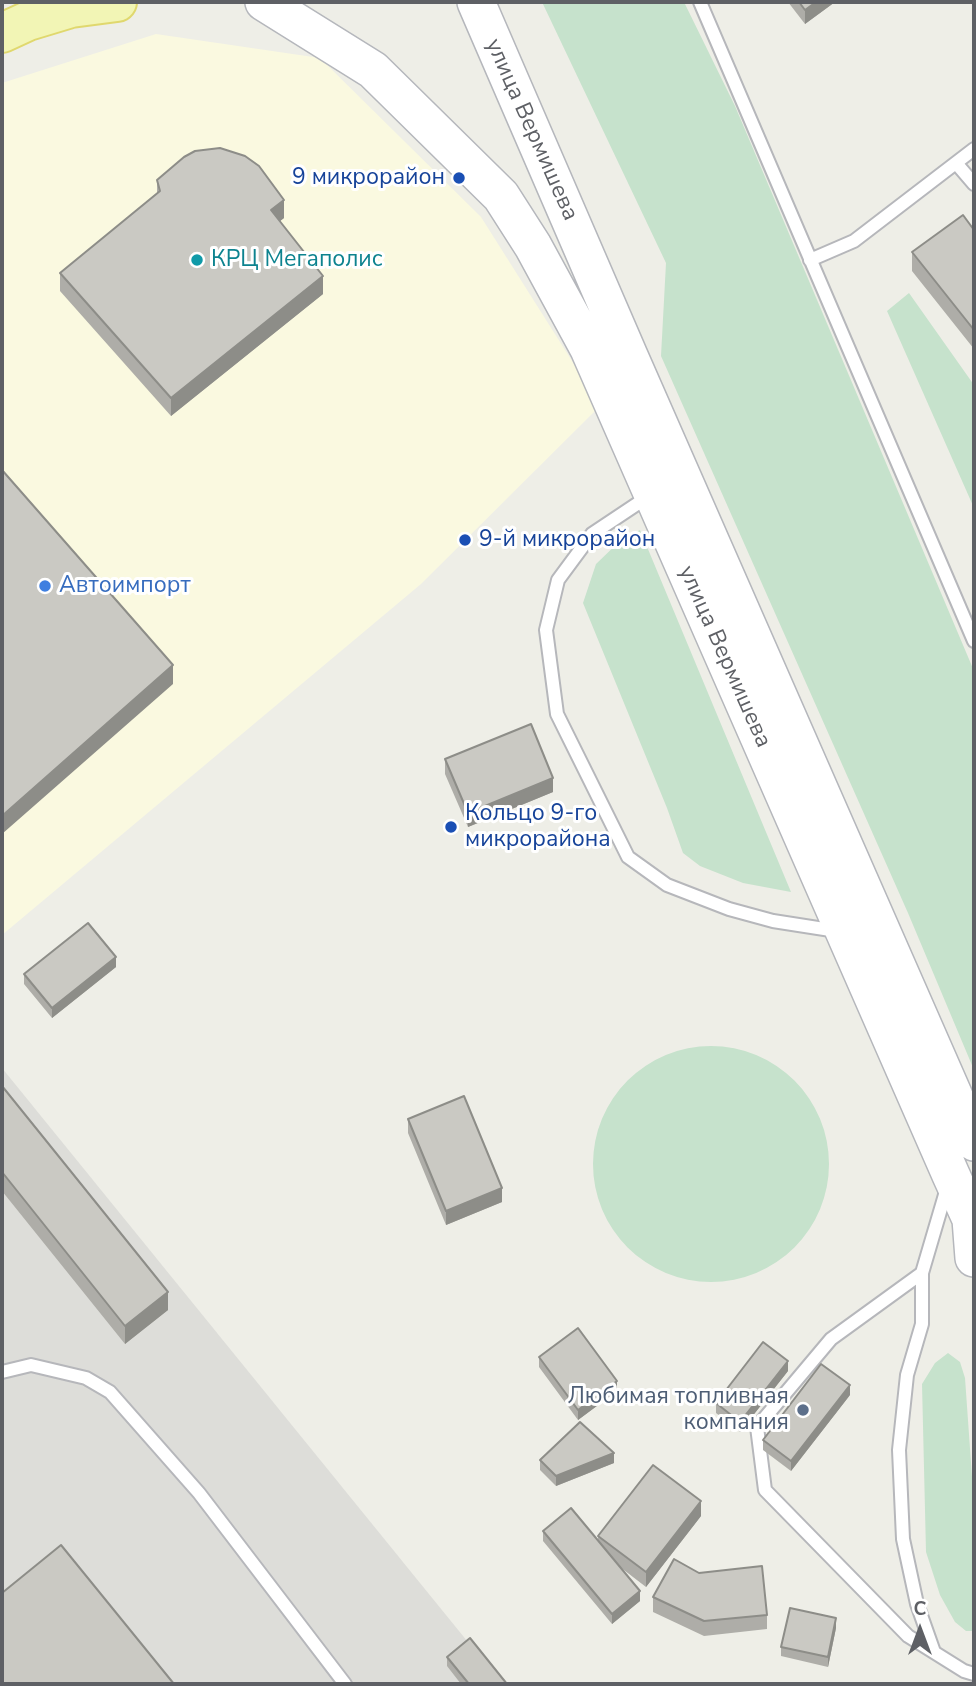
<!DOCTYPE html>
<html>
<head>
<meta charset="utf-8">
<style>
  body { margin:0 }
  #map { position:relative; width:976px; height:1686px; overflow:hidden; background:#eeeee7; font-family:"Nunito Sans",sans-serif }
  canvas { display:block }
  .frame { position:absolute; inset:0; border:4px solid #5e6065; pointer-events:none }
  .north { position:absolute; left:885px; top:1595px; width:70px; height:70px; -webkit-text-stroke:5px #fff; paint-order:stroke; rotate:0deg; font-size:19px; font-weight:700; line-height:28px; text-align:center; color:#5e6065 }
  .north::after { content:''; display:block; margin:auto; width:24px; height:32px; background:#5e6065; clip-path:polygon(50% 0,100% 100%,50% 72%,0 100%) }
</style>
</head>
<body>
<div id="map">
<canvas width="976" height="1686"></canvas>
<div class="frame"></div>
<div class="north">С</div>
</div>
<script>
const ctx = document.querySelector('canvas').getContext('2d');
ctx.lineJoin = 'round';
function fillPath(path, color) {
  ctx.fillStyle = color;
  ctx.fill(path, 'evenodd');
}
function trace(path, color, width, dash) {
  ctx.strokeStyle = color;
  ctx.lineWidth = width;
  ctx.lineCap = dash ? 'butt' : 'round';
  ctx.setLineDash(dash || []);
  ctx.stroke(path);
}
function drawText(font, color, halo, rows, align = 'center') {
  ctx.font = font + ' "Nunito Sans",sans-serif';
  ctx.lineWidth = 6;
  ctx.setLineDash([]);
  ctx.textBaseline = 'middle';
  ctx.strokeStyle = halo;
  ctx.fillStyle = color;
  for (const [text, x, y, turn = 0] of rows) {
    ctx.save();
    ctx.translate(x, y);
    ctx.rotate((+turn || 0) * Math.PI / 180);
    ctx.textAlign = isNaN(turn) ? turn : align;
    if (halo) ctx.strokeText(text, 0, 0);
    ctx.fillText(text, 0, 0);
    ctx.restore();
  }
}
const commercial = new Path2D(`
  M156,34L320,58L481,217L584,380L596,410L421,584L2,935V83Z`);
const industrial = new Path2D(`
  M2,1068L502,1684H2Z`);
const green = new Path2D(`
  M542,2H684L735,106L974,671V1070L908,913L661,356L666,263Z
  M909,293L974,385V508L887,311Z
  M640,530L791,892L743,883L700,866L683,853L667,808L583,603L596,564L623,538Z
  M593 1164a118 118 0 1 1 236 0a118 118 0 1 1-236 0Z
  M948,1353L960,1362L965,1378L974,1505V1631H966L955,1622L940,1595L926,1552L922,1384L935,1363Z`);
const lane = new Path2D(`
  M700,2L974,641
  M956,163L974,184
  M810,260L854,241L974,149
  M649,496L592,534L558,580L546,630L557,714L628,857L667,885L729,909L773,921L837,931
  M947,1188L922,1273L831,1339L757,1427L765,1490L908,1636L964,1671L974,1674
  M922,1273V1324L907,1375L899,1450L903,1539L917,1604L934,1652
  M2,1372L31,1365L86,1378L110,1392L199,1493L345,1684`);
const secondary = new Path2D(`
  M264,2L373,70L501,196L533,246L589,349L951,1175L971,1219L974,1258
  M476,2L629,356L974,1142`);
const primary = new Path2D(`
  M2,33L28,21L71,8L117,2`);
const wall = new Path2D(`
  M788,2H835L805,24Z
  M157,180L284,218L280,221L323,294L171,416L60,291V273L157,193Z
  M974,230V349L912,271V252Z
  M445,759L553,792L468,827L445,774Z
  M116,967L52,1018L24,984V974Z
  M2,1086L168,1310L125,1344L2,1191Z
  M408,1119L502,1202L446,1225L408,1133Z
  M539,1357L617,1391L578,1420L539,1367Z
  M788,1371L740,1432L716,1413V1403Z
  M850,1395L791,1471L763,1450V1440Z
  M540,1460L614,1463L556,1486L540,1470Z
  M701,1516L646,1587L620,1567L640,1601L612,1624L543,1541V1531L598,1540V1536Z
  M653,1597L767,1615V1629L704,1636L653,1612Z
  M836,1628L828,1667L781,1656V1647Z
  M447,1657L507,1684H461L447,1666Z`);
const shadedWall = new Path2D(`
  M816,2H835L805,24V10Z
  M284,200V218L271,228V210Z
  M323,276V294L171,416V398Z
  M173,665V684L2,834V816Z
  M553,778V792L468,827V813Z
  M116,957V967L52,1018V1008Z
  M502,1188V1202L446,1225V1211Z
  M168,1292V1310L125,1344V1326Z
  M788,1361V1371L740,1432V1422Z
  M617,1381V1391L578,1420V1410Z
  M850,1385V1395L791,1471V1461Z
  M614,1453V1463L556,1486V1476Z
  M701,1501V1516L646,1587V1572Z
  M640,1591V1601L612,1624V1614Z
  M836,1618V1628L828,1667V1657Z`);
const building = new Path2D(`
  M799,2H816L805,10Z
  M220,148L245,156L259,166L284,200L271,210L323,276L171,398L60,273L160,191L157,180L184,157L195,151Z
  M963,215L974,230V330L912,252Z
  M2,470L173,665L2,816Z
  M531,724L553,778L468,813L445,759Z
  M88,923L116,957L52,1008L24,974Z
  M2,1086L168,1292L125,1326L2,1172Z
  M464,1096L502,1188L446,1211L408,1119Z
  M578,1328L617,1381L578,1410L539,1357Z
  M763,1342L788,1361L740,1422L716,1403Z
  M821,1364L850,1385L791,1461L763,1440Z
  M580,1422L614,1453L556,1476L540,1460Z
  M653,1465L701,1501L646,1572L598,1536Z
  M571,1508L640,1591L612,1614L543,1531Z
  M61,1545L174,1684H2V1593Z
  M674,1559L699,1573L762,1566L767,1615L704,1621L653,1597Z
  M790,1608L836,1618L828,1657L781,1647Z
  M470,1638L507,1684H469L447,1657Z`);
const markers = [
  [459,178,7,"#1a4fb4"],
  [197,260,7,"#0f9aa8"],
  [465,540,7,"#1a4fb4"],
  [45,586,7,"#3f7fe0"],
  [451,827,7,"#1a4fb4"],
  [803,1410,7,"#5c6f8a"]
];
const streetNames = [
  ["улица Вермишева",531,130,66],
  ["улица Вермишева",724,657,66]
];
const transitNames = [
  ["9 микрорайон",445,178,"right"],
  ["9-й микрорайон",479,540],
  ["Кольцо 9-го",465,814],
  ["микрорайона",465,840]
];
const cultureNames = [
  ["КРЦ Мегаполис",211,260]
];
const shopNames = [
  ["Автоимпорт",59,586]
];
const serviceNames = [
  ["Любимая топливная",789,1397],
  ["компания",789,1423]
];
fillPath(commercial, '#faf9e0');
fillPath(industrial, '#ddddd9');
fillPath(green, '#c6e2cc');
trace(lane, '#b6b7bb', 16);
trace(secondary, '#b5b7bc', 40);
trace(primary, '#e0d86e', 42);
trace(lane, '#fff', 12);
trace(secondary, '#fff', 37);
trace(primary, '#f2f5b5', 38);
fillPath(wall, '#aeada8');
fillPath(shadedWall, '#8d8d88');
fillPath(building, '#cac9c3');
trace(building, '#8d8d88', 2);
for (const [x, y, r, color] of markers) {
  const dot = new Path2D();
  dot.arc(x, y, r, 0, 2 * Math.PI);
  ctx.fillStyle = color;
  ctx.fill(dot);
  trace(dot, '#fff', 2.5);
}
drawText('23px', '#5e6065', '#fff', streetNames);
drawText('23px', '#164399', '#fff', transitNames, 'left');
drawText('23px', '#0d838f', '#fff', cultureNames, 'left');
drawText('23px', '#366cbe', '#fff', shopNames, 'left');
drawText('23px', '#4e5e75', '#fff', serviceNames, 'right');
</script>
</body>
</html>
